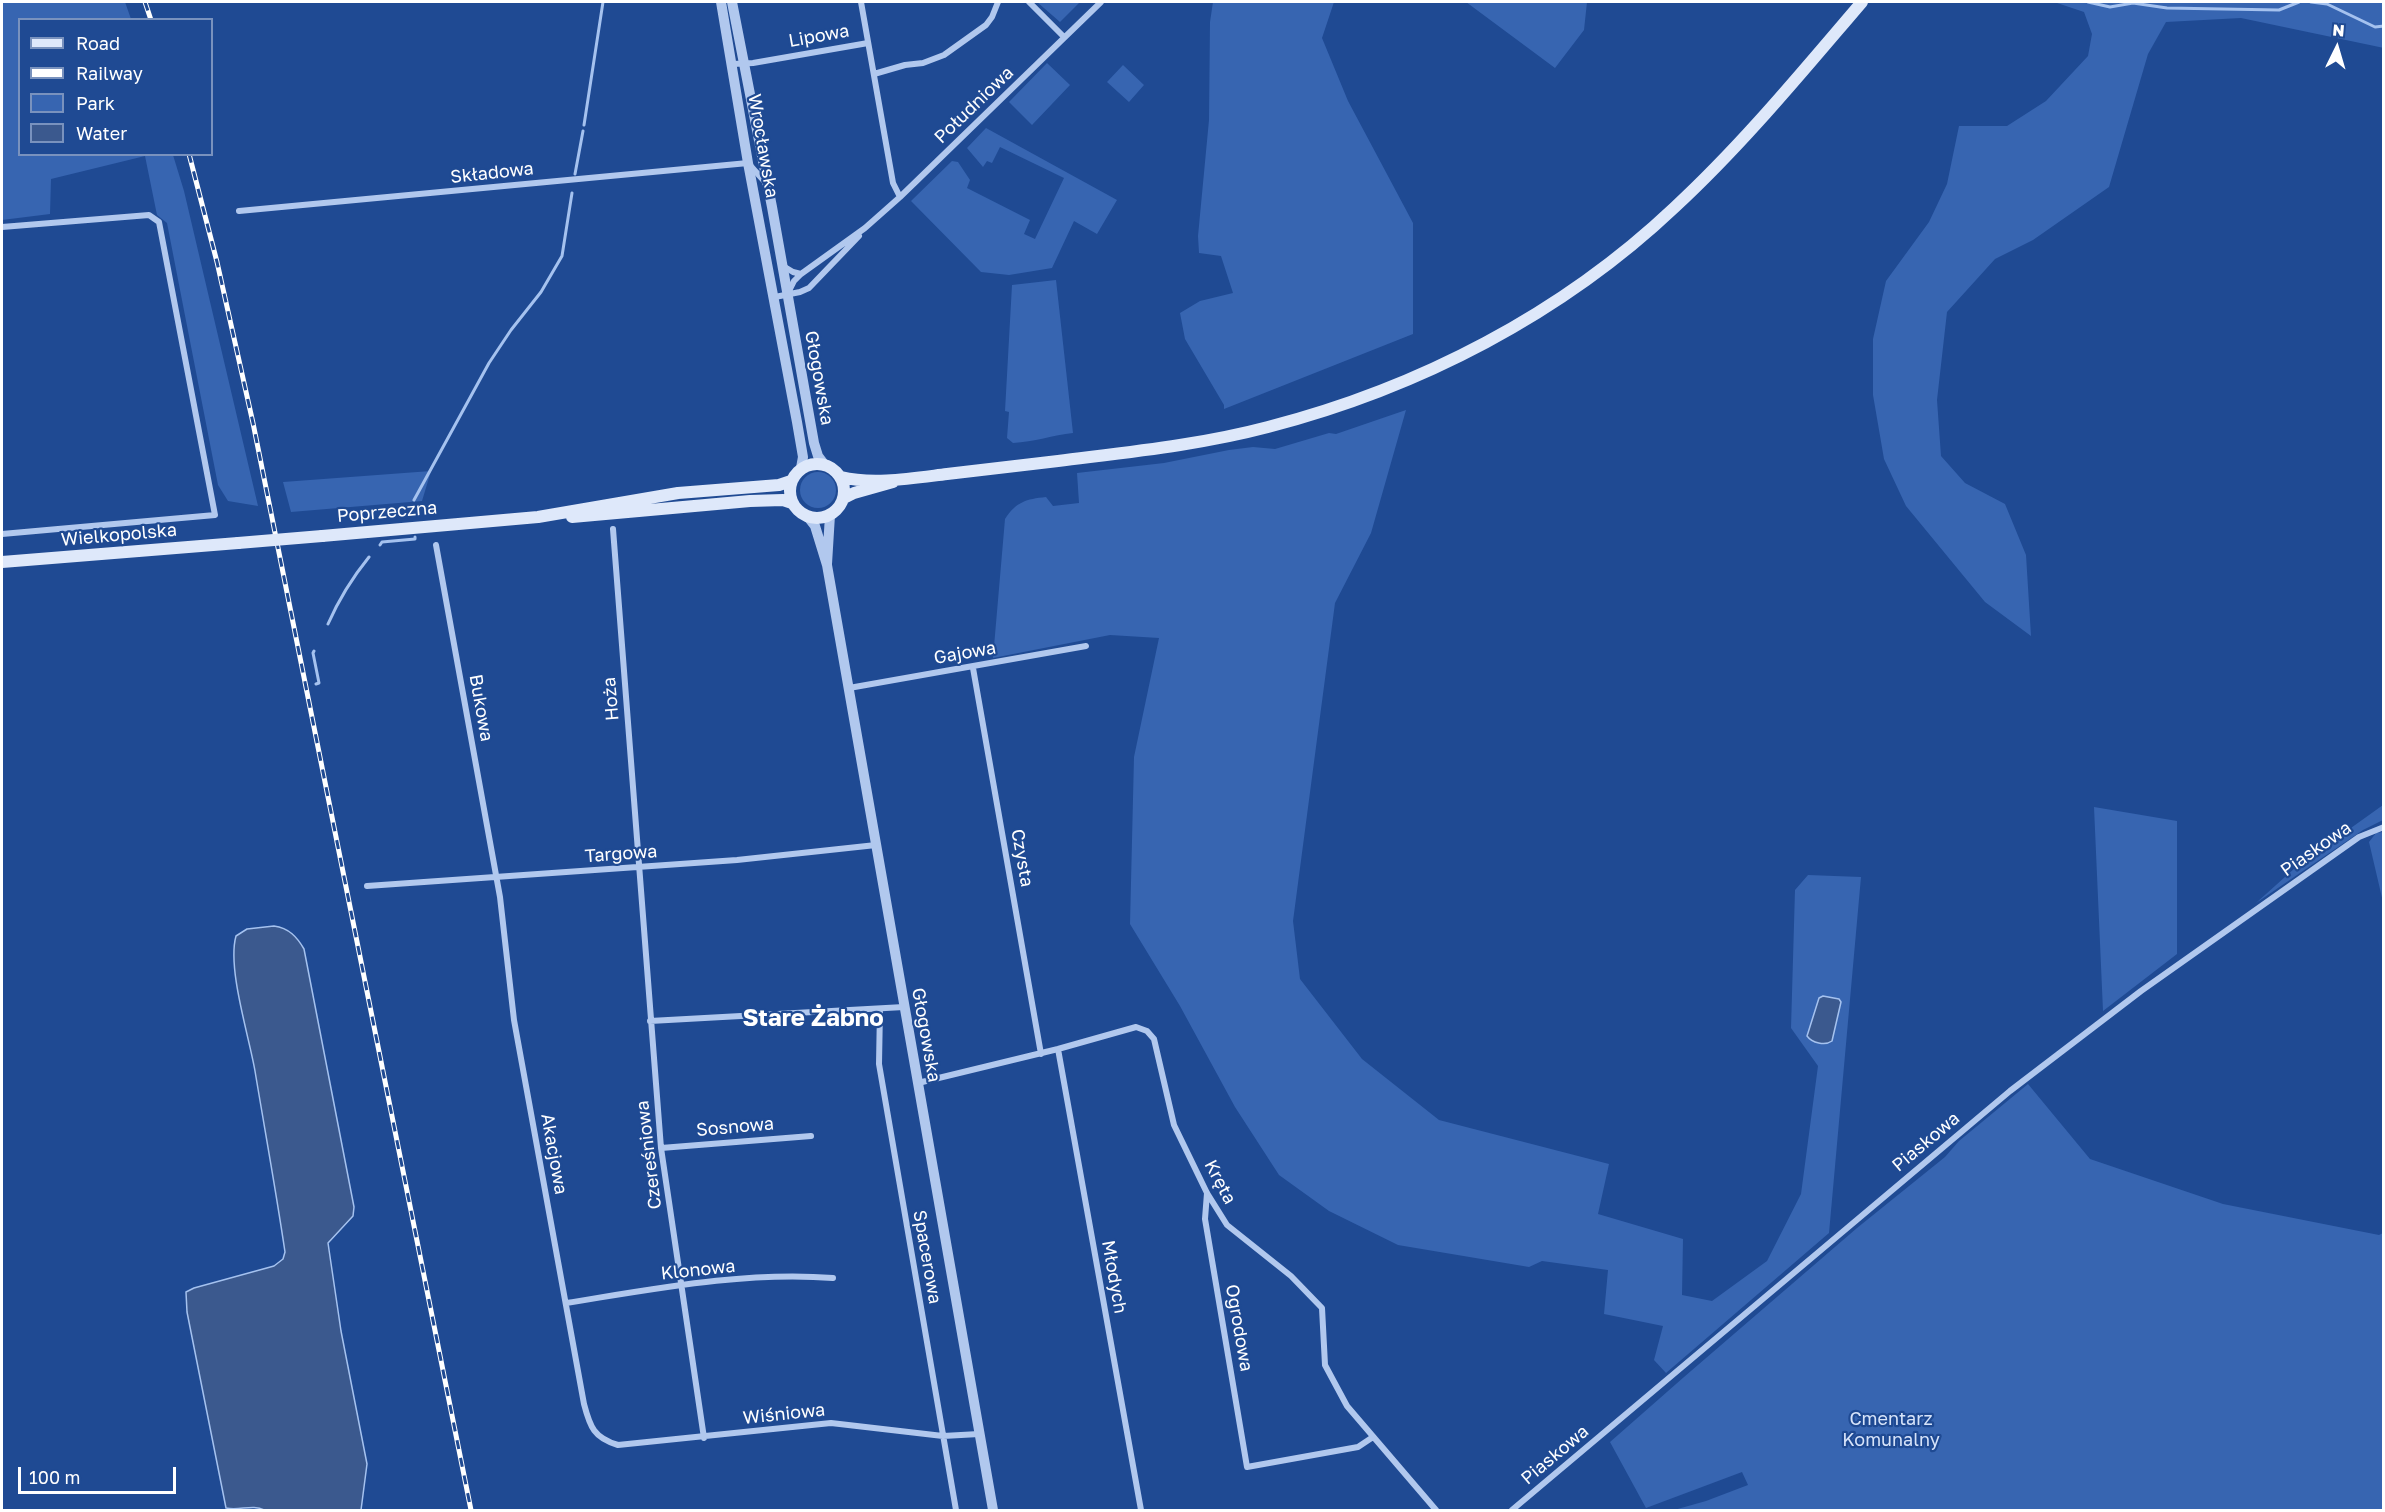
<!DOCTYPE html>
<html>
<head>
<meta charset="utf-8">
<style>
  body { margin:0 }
  #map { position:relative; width:2385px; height:1512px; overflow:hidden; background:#1f4a93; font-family:"Golos Text",sans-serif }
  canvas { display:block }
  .frame { position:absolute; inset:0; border:3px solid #fff; pointer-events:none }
  .legend { position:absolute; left:18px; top:18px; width:195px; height:138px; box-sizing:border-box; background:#1f4a93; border:2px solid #7992be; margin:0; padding:8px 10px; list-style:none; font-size:18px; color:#fff }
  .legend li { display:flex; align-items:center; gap:12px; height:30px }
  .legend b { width:30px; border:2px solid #7992be }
  .north { position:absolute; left:2307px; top:18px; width:60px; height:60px; -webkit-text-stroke:4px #1f4a93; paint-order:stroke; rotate:5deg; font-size:16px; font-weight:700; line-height:24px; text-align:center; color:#fff }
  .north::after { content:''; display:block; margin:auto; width:21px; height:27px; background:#fff; clip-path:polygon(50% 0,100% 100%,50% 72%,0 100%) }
  .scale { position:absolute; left:18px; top:1467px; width:158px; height:27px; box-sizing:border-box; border:3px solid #fff; border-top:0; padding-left:8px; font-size:18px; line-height:21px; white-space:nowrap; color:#fff; -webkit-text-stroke:4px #1f4a93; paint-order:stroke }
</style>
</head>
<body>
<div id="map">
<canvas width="2385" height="1512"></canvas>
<div class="frame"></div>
<ul class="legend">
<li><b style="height:8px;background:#dee8fa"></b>Road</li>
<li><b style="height:8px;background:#fff"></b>Railway</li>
<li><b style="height:16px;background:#3765b1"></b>Park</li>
<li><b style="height:16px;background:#3b598e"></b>Water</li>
</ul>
<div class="north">N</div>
<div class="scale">100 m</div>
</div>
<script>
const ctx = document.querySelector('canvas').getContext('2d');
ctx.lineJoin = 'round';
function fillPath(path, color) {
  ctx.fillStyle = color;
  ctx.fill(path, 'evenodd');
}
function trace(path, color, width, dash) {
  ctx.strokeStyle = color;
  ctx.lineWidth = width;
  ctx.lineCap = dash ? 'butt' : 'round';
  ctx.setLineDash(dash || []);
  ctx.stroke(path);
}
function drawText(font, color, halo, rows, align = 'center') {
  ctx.font = font + ' "Golos Text",sans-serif';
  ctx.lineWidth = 4.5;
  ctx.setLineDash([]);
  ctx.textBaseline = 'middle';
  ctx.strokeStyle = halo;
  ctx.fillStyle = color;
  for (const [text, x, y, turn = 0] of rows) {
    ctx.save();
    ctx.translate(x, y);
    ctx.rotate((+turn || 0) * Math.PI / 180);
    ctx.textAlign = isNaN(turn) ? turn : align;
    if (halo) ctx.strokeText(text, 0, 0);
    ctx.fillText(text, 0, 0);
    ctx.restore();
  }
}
const green = new Path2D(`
  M2,2H125L131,19L20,20V154L173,155L184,191L258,506L228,501L218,485L167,223L157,215L145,156L51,179L50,214L2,220Z
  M1037,2H1080L1060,22Z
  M1213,2H1334L1322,38L1348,101L1413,223V334L1224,409V405L1185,339L1180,313L1200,301L1233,293L1221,256L1199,253L1198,236L1209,120L1210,22Z
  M1466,2H1587L1584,30L1555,68Z
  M2054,2H2383L2384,48L2241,18L2166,22L2148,54L2109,187L2033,240L1995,259L1947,312L1937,400L1941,456L1965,483L2005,504L2026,555L2031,636L1985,602L1906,506L1884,459L1873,395V339L1886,281L1929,222L1947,184L1959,126H2007L2046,101L2088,56L2092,34L2084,12Z
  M1047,63L1070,85L1032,125L1009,102Z
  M1123,65L1144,85L1129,102L1107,82Z
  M986,128L1117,200L1097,234L1074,221L1052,268L1009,275L981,272L911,201L952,161L958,162L970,180L967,188L1030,220L1024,234L1035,239L1064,178L1000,147L992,163L987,161L983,167L967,148Z
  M1056,280L1073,433C1053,435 1034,442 1013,443L1007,438L1009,412L1005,411L1012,285Z
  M1406,410L1371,533L1335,603L1293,921L1300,979L1362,1059L1439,1120L1609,1164L1598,1214L1683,1239L1682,1295L1712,1301L1767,1261L1801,1194L1818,1066L1791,1028L1795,890L1808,875L1861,877L1829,1233L1666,1373L1654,1360L1663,1326L1604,1314L1608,1270L1542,1261L1529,1267L1398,1245L1329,1211L1279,1175L1235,1107L1180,1006L1130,924L1134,757L1159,638L1110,635L993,658L1005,519C1016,502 1026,499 1046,497L1053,506L1079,503L1077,473L1164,463L1229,450L1253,447L1275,449L1329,433L1336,434Z
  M431,471L422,501L291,512L283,482Z
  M800 490a18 18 0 1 1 36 0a18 18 0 1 1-36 0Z
  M2383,805V820L2363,830L2256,903L2295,868Z
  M2094,807L2177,821V954L2103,1011Z
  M2383,832V902L2369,842L2376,833Z
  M2028,1084L2090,1159L2223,1204L2379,1235L2383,1233V1510H1674L1706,1501L1748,1485L1742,1472L1646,1508L1610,1442L1684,1377L1857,1228L1945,1157L1959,1141Z`);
const water = new Path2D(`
  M274,926C289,928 297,937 304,949L354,1207L353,1216L328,1243L341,1331L367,1464L361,1510H264C253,1504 239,1511 226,1508L187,1312L186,1292L194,1288L274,1266L283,1259L285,1252C276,1191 265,1131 255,1071C249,1036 227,968 236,936L247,929Z
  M1823,996L1839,999L1841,1002L1832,1041C1825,1046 1812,1043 1807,1036L1819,998Z`);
const stream = new Path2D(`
  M2088,2L2110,7L2133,3L2167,8L2279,10L2299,2
  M2311,2L2327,4L2375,27L2384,26
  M584,125L603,2
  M575,174L583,131
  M414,500L489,363L511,330L541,292L562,256L572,193
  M380,545L382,542L415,539V537
  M328,624C339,599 352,578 369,557
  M314,651L313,653L319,683L316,684`);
const minor = new Path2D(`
  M861,2L893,183L900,197
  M1029,2L1064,37
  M733,64L753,63L868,43
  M874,74L905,65L923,63L944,55L986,25L992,17L998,2
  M748,163L765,182
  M239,211L748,163
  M2,227L149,215L159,222L215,515L2,534
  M783,266L793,272L801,274
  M789,291L794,281L801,274L865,228L900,197L1101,2
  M775,297L800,292L809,288L859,236
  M613,529L661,1148L704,1438
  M436,545L500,897L514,1020L584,1404C590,1427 594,1438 618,1445L831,1423L943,1436L979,1434
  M973,668L1041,1054
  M849,688L1086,646
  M367,886L737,860L876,845
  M880,1009L879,1064L956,1510
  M650,1021L904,1007
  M1058,1049L1141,1510
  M918,1083L1058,1049L1136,1027L1147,1031L1154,1039L1174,1125L1207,1193L1227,1225L1291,1276L1322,1308L1325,1365L1347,1406L1436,1510
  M661,1148L811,1136
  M1207,1193L1205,1219L1247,1467L1358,1447L1373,1437
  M566,1303C654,1289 745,1271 833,1278
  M1512,1510L2010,1091L2141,991L2359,837L2384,827`);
const tertiary = new Path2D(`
  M721,2L748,163L797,422L803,457L801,468
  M732,2L772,207L814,443L818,456L824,464
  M808,517L815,526L827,565L993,1510
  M827,564L830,515`);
const secondary = new Path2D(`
  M790 491a27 27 0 1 1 54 0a27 27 0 1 1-54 0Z
  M841,477C873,485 914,478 947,474C984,470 1021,465 1058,461C1129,452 1200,445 1268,427C1419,388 1562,314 1675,207C1743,144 1802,72 1862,2
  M844,498L854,493L893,482
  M572,517L750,501L783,500L792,503
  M322,536L538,517L678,493L779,485L791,481
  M2,562L238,543`);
const rail = new Path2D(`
  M145,2L151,20
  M189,154L217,262L253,423L471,1510`);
const secondaryBridge = new Path2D(`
  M238,543L322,536`);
const streetNames = [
  ["Lipowa",819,36,-10],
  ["Południowa",974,105,-44],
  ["Wrocławska",763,146,80],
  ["Składowa",492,173,-6],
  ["Głogowska",819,378,80],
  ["Poprzeczna",387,512,-5],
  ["Wielkopolska",119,535,-5],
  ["Gajowa",965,653,-10],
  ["Hoża",611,699,-95],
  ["Bukowa",481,708,80],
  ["Piaskowa",2316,849,-35],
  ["Targowa",621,854,-4],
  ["Czysta",1022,858,80],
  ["Głogowska",926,1035,80],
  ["Sosnowa",735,1127,-5],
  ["Piaskowa",1926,1142,-40],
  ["Akacjowa",554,1154,80],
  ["Czereśniowa",649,1155,-97],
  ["Kręta",1220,1182,62],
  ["Spacerowa",927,1257,80],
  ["Klonowa",698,1270,-6],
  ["Młodych",1114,1277,80],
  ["Ogrodowa",1239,1328,80],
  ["Wiśniowa",784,1414,-6],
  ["Piaskowa",1555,1455,-40]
];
const parkNames = [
  ["Cmentarz",1891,1419],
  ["Komunalny",1891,1440]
];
const districtNames = [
  ["Stare Żabno",813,1018]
];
fillPath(green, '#3765b1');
fillPath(water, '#3b598e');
trace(water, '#a5c2ef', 1.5);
trace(stream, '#a5c2ef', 3);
trace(minor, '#b1c8ee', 6);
trace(tertiary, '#b1c8ee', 10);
trace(secondary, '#dee8fa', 12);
trace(rail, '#fff', 5);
trace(rail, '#1f4a93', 3, [9]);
trace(secondaryBridge, '#dee8fa', 12);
drawText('18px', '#fff', '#1f4a93', streetNames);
drawText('18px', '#d7e4fa', '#1f4a93', parkNames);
drawText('bold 24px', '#fff', '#1f4a93', districtNames);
</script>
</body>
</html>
